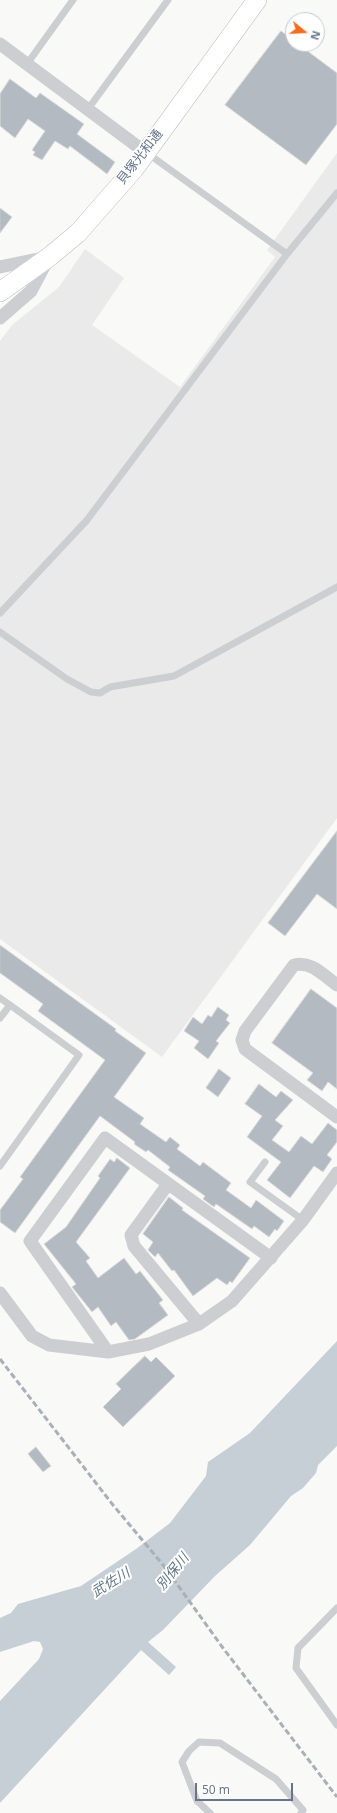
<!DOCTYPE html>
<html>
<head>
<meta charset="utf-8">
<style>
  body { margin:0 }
  #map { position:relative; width:337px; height:1813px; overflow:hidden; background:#f9f9f7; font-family:"Noto Sans",sans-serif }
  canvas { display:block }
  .north { position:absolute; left:285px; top:12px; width:40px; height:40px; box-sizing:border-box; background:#fff; border:1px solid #c2c8d1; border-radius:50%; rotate:108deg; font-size:11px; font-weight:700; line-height:16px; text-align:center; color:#66758b }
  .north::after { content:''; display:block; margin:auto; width:14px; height:18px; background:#f26d1e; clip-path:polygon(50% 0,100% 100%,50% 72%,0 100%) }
  .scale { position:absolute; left:195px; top:1783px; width:98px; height:18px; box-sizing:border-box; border:2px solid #66758b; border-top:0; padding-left:5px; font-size:12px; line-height:14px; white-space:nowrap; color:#66758b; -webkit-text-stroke:3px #fff; paint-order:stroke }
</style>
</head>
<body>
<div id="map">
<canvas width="337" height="1813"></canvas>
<div class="north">N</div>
<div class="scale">50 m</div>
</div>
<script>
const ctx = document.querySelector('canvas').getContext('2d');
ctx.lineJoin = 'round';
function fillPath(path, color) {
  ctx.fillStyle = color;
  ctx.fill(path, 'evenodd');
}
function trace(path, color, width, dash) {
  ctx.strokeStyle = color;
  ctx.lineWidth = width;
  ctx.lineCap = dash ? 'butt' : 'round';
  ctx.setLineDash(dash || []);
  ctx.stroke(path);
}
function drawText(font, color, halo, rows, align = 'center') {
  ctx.font = font + ' "Noto Sans","Noto Sans JP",sans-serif';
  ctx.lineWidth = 4;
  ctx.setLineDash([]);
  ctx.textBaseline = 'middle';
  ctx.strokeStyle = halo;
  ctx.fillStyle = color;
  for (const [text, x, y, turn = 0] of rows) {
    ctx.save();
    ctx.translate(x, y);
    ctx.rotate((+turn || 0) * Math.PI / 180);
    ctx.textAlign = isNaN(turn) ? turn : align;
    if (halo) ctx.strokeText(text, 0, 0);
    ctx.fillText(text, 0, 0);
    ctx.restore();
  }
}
const built = new Path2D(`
  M337,153V818L162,1057L0,939V341L12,325L59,287L85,249L124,278L92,325L180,387L275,257L267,250Z`);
const water = new Path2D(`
  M337,1341V1446L318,1465L316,1473L303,1488L291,1496L250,1545L215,1576L163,1630L148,1642L176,1667L169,1675L141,1650L0,1803V1701L39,1659L43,1649L40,1642L34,1641L0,1652V1618L11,1613L18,1604L81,1586L136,1549L170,1523L206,1476L208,1462L250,1433Z`);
const building = new Path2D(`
  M281,31L293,40V44H298L337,73V124L306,165L225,105Z
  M10,79L36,98L40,93L84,124L77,134L115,162L107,174L70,146L68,149L55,141L42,160L33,155L35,152L32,150L45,131L28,119L15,138L0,126V94Z
  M0,208L12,217L0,233Z
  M337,831V909L317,894L285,936L268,923Z
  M0,945L116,1029L115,1031L146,1053L114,1097L144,1118L140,1124L166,1142L170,1137L180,1145L177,1149L200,1166L203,1162L231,1183L226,1190L251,1208L256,1200L284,1221L277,1231L275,1229L269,1237L254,1226L252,1229L216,1204L214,1207L203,1199L205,1196L168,1170L170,1167L148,1150L146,1152L134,1144L135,1142L100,1116L15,1233L0,1222V1210L23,1179L20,1177L105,1060L38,1011L43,1004L0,973Z
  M311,989L337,1008V1089L328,1082L322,1091L307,1080L313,1073L272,1043Z
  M218,1007L229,1015L226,1020L230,1023L216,1041L219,1043L208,1059L194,1048L199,1041L184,1031L193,1017L202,1024L208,1015L211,1017Z
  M219,1069L231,1078L218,1097L206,1088Z
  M259,1084L276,1097L281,1091L293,1100L275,1120L283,1126L272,1140L289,1152L301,1136L312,1144L328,1123L337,1130V1142L327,1155L332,1159L323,1172L314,1166L290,1198L267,1180L281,1162L247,1137L262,1116L245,1104Z
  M117,1158L130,1168L76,1242L90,1258L86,1261L98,1278L124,1258L136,1274L140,1271L163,1300L159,1303L168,1315L135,1339L129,1340L116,1322L111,1326L98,1307L92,1312L72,1287L76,1284L44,1244L66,1227L100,1178L98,1176L110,1159L114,1162Z
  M169,1197L183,1208L182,1210L250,1258L232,1283L230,1281L227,1285L217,1278L193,1296L174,1270L172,1271L158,1253L155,1257L148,1250L153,1242L143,1234Z
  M145,1356L151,1362L156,1357L175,1376L123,1427L103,1407L121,1389L116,1384Z
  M36,1447L51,1466L43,1472L28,1454Z`);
const lane = new Path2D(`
  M27,64L73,0
  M88,109L168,0
  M287,254L337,193
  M0,613L87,520L287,254L147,153
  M0,632L67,679L91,692L100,693L110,687L174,676L337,587
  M0,998L10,1005L0,1018
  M265,1162L250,1182L303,1220
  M0,1166L79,1055L10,1005
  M337,1608L298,1648L296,1668L337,1725
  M210,1813L197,1801L182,1762L189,1751L199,1742L220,1743L276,1779L303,1810L301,1813`);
const street = new Path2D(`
  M0,44L145,152
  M0,267L43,258
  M0,318L31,291L47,261
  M337,985C323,975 312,961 294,965L245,1031L242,1040L245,1049L337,1117
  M168,1184L131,1235L134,1246L199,1324
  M0,1293L32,1336L49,1345L108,1352L149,1344L199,1324L232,1301L303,1220L337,1173
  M108,1352L30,1241L105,1138L271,1258`);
const secondary = new Path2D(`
  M0,292L49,257L78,233L134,169L257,0`);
const rail = new Path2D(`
  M0,1359L113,1505L164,1566L223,1648L337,1797`);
const streetNames = [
  ["貝塚光和通",140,157,-52]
];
const waterNames = [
  ["別保川",173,1572,-51],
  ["武佐川",111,1583,-32]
];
fillPath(built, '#eaeaea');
fillPath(water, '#c5cfd5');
fillPath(building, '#b4bac2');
trace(building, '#dbdbd9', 1);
trace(secondary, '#bdc1c7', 20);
trace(lane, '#ccced2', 7);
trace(street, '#ccced2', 13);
trace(secondary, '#fff', 19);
trace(rail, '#abafb7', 3, [6, 3]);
drawText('13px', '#66758b', '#fff', streetNames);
drawText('italic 14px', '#627785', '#fff', waterNames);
</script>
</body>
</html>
